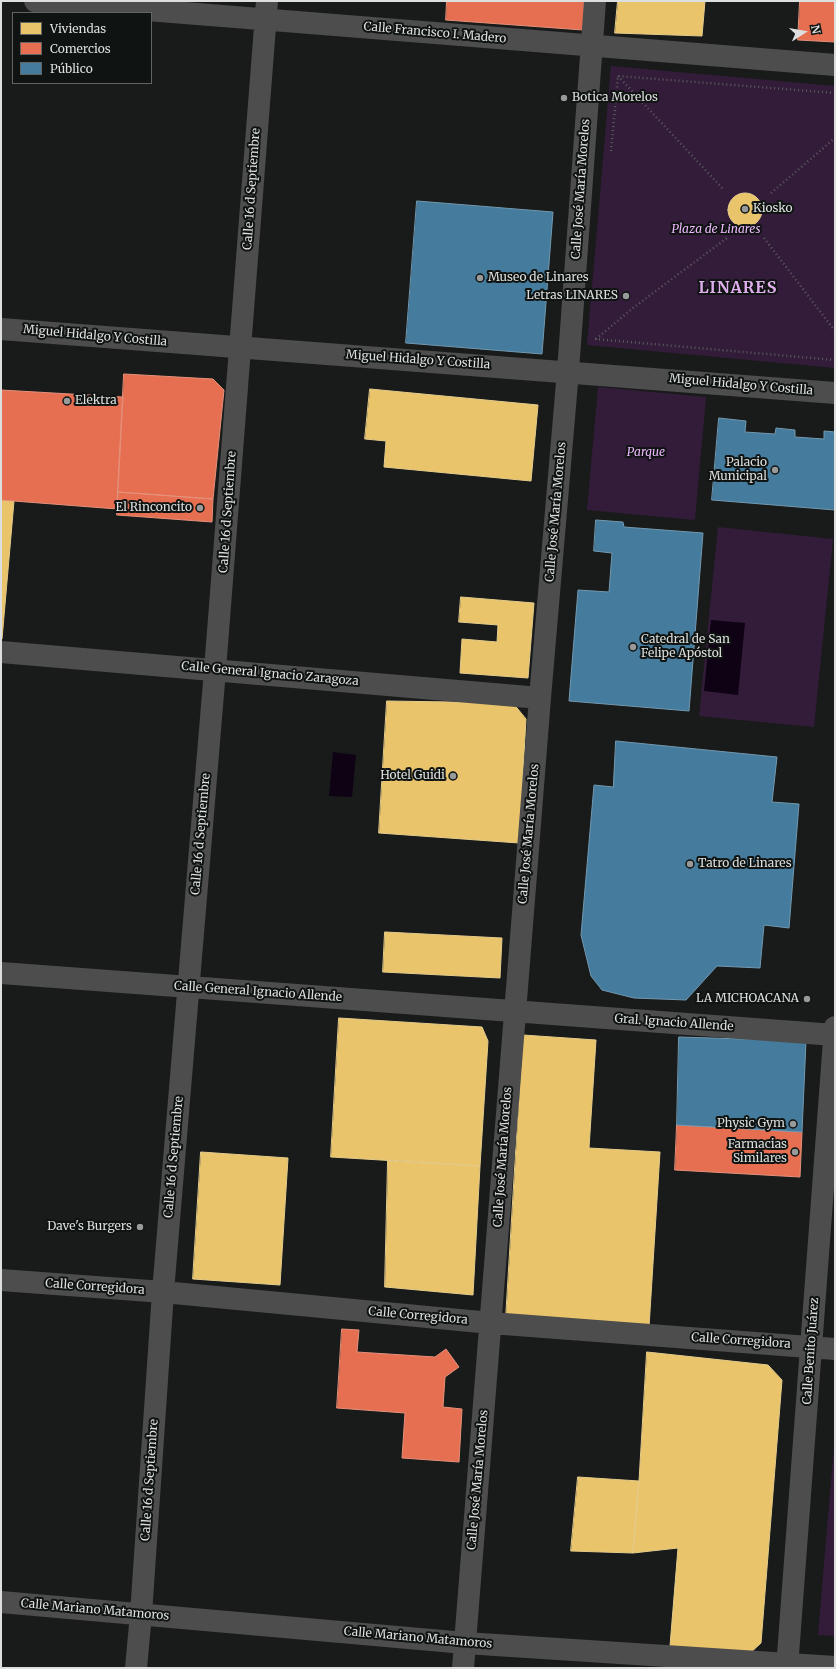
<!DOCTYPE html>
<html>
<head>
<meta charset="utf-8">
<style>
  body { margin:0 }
  #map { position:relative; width:836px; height:1669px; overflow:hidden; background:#191b1a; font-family:Merriweather,serif }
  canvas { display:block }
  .frame { position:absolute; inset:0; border:2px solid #dcdfdd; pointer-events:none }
  .legend { position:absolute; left:12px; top:12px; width:140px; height:72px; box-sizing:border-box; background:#0f1311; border:1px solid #616563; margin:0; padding:5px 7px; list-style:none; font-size:12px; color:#dcdfdd }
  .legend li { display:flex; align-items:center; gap:8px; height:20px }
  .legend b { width:20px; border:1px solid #616563 }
  .north { position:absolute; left:784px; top:12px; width:40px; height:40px; -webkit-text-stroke:3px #0f1311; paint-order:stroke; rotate:78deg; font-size:11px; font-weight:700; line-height:16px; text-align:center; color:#dcdfdd }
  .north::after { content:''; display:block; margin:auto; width:14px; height:18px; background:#dcdfdd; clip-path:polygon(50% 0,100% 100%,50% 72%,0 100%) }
</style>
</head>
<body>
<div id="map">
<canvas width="836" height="1669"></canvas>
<div class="frame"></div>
<ul class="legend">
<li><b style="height:11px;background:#e9c46a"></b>Viviendas</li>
<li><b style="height:11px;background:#e76f51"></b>Comercios</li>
<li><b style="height:11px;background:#457b9d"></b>Público</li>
</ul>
<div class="north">N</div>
</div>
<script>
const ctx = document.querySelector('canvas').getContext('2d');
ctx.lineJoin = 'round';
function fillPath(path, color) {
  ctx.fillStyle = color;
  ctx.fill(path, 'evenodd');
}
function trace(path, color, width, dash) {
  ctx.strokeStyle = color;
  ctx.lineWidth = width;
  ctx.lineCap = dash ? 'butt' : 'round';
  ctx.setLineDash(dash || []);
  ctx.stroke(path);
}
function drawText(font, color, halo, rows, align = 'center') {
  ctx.font = font + ' Merriweather,serif';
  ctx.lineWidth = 4;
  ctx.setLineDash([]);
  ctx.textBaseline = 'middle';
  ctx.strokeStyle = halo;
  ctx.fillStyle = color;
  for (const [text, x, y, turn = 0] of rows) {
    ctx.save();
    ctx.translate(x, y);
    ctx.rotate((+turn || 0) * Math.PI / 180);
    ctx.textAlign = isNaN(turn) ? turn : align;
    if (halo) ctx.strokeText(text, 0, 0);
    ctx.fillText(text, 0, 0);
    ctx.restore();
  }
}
const green = new Path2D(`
  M611,66L835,86V368L587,345Z
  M598,387L706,397L695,520L587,510Z
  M718,527L833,539L814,727L699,716Z
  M835,1435V1636L818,1635Z`);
const water = new Path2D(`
  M711,620L745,623L738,695L704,691Z
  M333,752L356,755L352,797L329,796Z`);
const homes = new Path2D(`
  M618,1H705L702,36L615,33Z
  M728 210a17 17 0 1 1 34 0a17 17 0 1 1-34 0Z
  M370,389L538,405L531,481L384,467L386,441L365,439Z
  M1,500L14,501L2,639H1Z
  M461,597L534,603L528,678L460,673L462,639L497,642L498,625L459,622Z
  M387,701L513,703L526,719L519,843L379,833Z
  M385,932L502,938L500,978L383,972Z
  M339,1018L482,1027L488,1041L480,1166L331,1157Z
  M523,1035L596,1040L589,1148L660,1152L649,1327L506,1318Z
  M201,1152L288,1158L280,1285L193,1279Z
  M388,1160L480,1166L473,1295L385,1287Z
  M647,1352L768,1365L782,1380L761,1643L748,1655L670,1646L678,1548L633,1553L639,1481Z
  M578,1477L639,1481L633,1553L571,1551Z`);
const shops = new Path2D(`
  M447,1H584L583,30L446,20Z
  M800,1H835V42L798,40Z
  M124,374L213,379L224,390L213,499L118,492Z
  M1,390L123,397L117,509L1,500Z
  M118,492L213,499L212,522L117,515Z
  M677,1125L802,1132L800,1177L675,1170Z
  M342,1329L359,1330L357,1352L435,1357L446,1349L459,1367L445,1377L443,1407L462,1409L459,1462L402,1458L405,1413L337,1408Z`);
const public = new Path2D(`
  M417,201L553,212L542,354L406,343Z
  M719,418L746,421L745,432L775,434L776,428L795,430V437L824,439V431L835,432V510L712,500Z
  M596,520L623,522L624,527L703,533L689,711L569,701L578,590L609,592L612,553L594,551Z
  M616,741L777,757L772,802L799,804L789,928L764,925L760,968L717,966L686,1000L634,998L602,990L591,976L581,935L594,785L613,787Z
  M679,1037L806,1041L802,1132L677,1125Z`);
const path = new Path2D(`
  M618,76L723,189
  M611,151L618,76L835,93
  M771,193L835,138
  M764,238L835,331
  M595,339L835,360
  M596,339L633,308L727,238`);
const street = new Path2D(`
  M35,1L835,65
  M1,652L540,698
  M1,973L835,1035
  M1,1280L163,1292L491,1323L835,1349
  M1,1602L465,1643L835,1667
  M136,1668L141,1614L163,1292L215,670L267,1
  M463,1668L540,698L568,371L595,1
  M787,1668L835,1027`);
const secondary = new Path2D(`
  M1,329L835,393`);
const markers = [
  [564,98,4,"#989a99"],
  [745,209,4,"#989a99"],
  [480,278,4,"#989a99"],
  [626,296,4,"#989a99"],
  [67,401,4,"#989a99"],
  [775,470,4,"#989a99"],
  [200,508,4,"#989a99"],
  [633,647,4,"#989a99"],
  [453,776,4,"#989a99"],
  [690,864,4,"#989a99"],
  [807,999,4,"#989a99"],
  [793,1124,4,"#989a99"],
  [795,1152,4,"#989a99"],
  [140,1227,4,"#989a99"]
];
const streetNames = [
  ["Calle Francisco I. Madero",435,33,5],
  ["Calle 16 d Septiembre",252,189,-86],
  ["Calle José María Morelos",581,189,-86],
  ["Miguel Hidalgo Y Costilla",95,336,5],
  ["Miguel Hidalgo Y Costilla",418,360,4],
  ["Miguel Hidalgo Y Costilla",741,385,5],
  ["Calle 16 d Septiembre",228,512,-86],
  ["Calle José María Morelos",556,512,-85],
  ["Calle General Ignacio Zaragoza",270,674,5],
  ["Calle 16 d Septiembre",201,834,-85],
  ["Calle José María Morelos",529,834,-85],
  ["Calle General Ignacio Allende",258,992,4],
  ["Gral. Ignacio Allende",674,1023,4],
  ["Calle 16 d Septiembre",174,1157,-85],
  ["Calle José María Morelos",503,1157,-86],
  ["Calle Corregidora",95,1287,4],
  ["Calle Corregidora",418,1316,5],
  ["Calle Corregidora",741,1341,4],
  ["Calle Benito Juárez",811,1351,-86],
  ["Calle 16 d Septiembre",150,1480,-86],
  ["Calle José María Morelos",478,1480,-85],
  ["Calle Mariano Matamoros",95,1610,5],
  ["Calle Mariano Matamoros",418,1638,5]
];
const poiNames = [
  ["Botica Morelos",572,98,"left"],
  ["Kiosko",753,209,"left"],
  ["Museo de Linares",488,278,"left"],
  ["Letras LINARES",618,296],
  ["Elektra",75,401,"left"],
  ["Palacio",767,463],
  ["Municipal",767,477],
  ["El Rinconcito",192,508],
  ["Catedral de San",641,640,"left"],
  ["Felipe Apóstol",641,654,"left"],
  ["Hotel Guidi",445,776],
  ["Tatro de Linares",698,864,"left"],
  ["LA MICHOACANA",799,999],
  ["Physic Gym",785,1124],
  ["Farmacias",787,1145],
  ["Similares",787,1159],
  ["Dave's Burgers",132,1227]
];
const parkNames = [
  ["Plaza de Linares",716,230],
  ["Parque",646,453]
];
const districtNames = [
  ["LINARES",738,288]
];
fillPath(green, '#331c3a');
fillPath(water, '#0f0215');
fillPath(homes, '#e9c46a');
trace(homes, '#e5cc8c', 1);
fillPath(shops, '#e76f51');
trace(shops, '#e4917b', 1);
fillPath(public, '#457b9d');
trace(public, '#7299b0', 1);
trace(path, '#5a5c5b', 2.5, [1, 3]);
trace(street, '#4c4d4c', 22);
trace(secondary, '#4c4d4c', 22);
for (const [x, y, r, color] of markers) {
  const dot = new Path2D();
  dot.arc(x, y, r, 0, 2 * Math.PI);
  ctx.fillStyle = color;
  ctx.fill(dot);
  trace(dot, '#0f1311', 1.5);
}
drawText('12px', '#dcdfdd', '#0f1311', streetNames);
drawText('12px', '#dcdfdd', '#0f1311', poiNames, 'right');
drawText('italic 12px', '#edb8fe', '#0f1311', parkNames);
ctx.letterSpacing = '1px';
drawText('bold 16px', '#deaeed', '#0f1311', districtNames);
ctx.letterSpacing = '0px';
</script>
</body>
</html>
